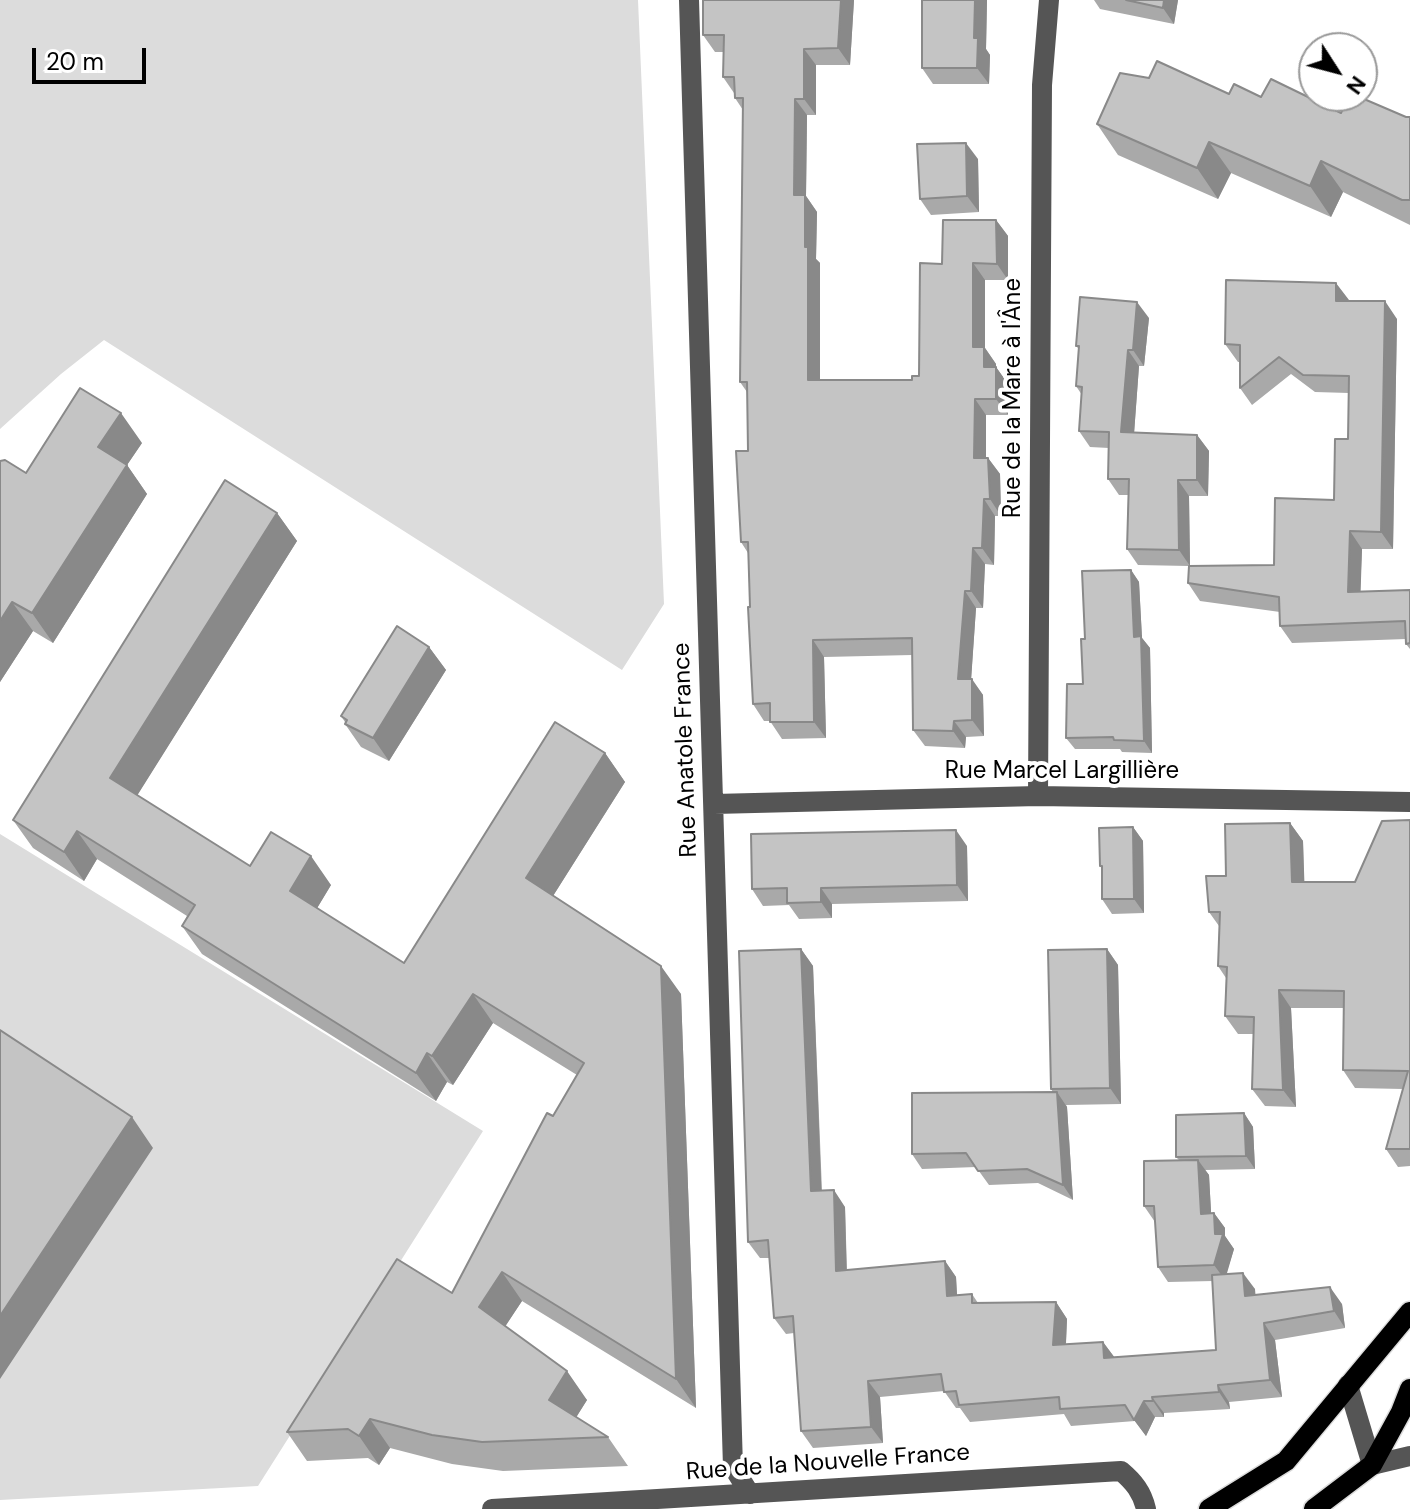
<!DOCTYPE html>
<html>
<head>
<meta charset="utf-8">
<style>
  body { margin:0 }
  #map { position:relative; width:1410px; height:1509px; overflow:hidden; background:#fff; font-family:"DM Sans",sans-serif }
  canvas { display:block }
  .north { position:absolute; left:1298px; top:32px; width:80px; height:80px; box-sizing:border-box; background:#fff; border:2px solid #999; border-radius:50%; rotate:126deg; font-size:22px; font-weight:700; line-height:32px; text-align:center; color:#000 }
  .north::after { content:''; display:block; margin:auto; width:28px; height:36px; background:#000; clip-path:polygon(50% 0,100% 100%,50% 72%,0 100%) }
  .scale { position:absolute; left:32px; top:48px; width:114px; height:36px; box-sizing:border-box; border:4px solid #000; border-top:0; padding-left:10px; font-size:24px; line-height:28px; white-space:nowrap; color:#000; -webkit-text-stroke:6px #fff; paint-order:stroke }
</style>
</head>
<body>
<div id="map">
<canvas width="1410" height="1509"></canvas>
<div class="north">N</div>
<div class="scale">20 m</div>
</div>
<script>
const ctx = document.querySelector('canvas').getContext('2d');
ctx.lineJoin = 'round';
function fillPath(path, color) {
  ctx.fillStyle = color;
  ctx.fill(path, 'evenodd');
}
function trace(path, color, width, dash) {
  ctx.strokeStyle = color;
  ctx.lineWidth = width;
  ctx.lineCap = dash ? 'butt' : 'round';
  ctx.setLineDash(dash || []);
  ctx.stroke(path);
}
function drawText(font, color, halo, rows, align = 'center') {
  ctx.font = font + ' "DM Sans",sans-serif';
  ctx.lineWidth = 8;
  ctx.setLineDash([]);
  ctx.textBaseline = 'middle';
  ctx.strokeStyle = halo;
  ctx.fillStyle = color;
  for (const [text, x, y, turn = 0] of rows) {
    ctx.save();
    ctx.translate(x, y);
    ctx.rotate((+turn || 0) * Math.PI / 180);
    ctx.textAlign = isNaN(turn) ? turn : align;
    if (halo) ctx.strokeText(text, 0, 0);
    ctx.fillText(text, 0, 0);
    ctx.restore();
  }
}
const green = new Path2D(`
  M0,0H638L664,604L622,670L104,340L61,374L0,429Z
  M0,834L483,1131L258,1486L0,1500Z`);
const minor = new Path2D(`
  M689,0L733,1467L750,1494
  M1038,796L1042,85L1049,0
  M714,804L1038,796L1410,802
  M1348,1385L1372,1465L1410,1456
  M492,1509L1121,1471C1134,1482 1142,1492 1146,1509`);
const major = new Path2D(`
  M1209,1509L1286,1461L1410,1312
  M1314,1509L1372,1465L1401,1412L1410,1389`);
const wall = new Path2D(`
  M703,0H854L850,65H816V115H807L806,196L817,212L816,259L820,263V380H912L919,376L942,264L996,220L1008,236V280H985V348L996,364V367L1008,384V415H986V458H988L1000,474L1001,516H995L994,565L985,564L983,608H976L971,679L983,695L984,736L966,737L965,748L925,746L913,730L912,655L824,657L826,738L782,739L770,721H764L753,704L748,553L741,542L748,451L747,392L740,382L743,110L735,98L734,93L723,77L724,52H715L703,35Z
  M922,0H987L986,49L990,55L989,84H933L922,68Z
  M1094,0H1178L1174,24L1100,9Z
  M1229,94L1261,97L1341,113L1410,117V225L1343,192L1331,217L1231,173L1218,199L1118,155L1097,124Z
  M978,159L979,212L931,215L920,199Z
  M1349,300V301L1397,319L1393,549H1362L1360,592L1410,590V649L1406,644V639L1292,643L1280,626V612L1200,601L1188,583L1189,566L1138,565L1127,549L1128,495H1119L1108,479L1109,448L1090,447L1079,431L1082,395L1076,386L1079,349L1076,346L1149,318L1144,366H1139L1134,433L1197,435L1209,451L1208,496H1189L1190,566L1274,565L1334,500L1348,439L1349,393L1315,392L1291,374L1252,405L1240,388V362H1238L1225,344Z
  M142,443L127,465L147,494L53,643L33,631L0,682V461L26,473Z
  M277,513L297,541L137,795L250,866L331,885L317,908L404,963L605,753L625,782L553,896L681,994L696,1408L522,1301L505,1326L587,1400L576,1417L608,1437L628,1466L503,1471L452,1464L390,1448L379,1465L368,1458L307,1461L287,1432L452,1293L577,1075L493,1023L453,1085L447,1082L436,1101L202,954L182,926L187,916L97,859L84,881L33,848L13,820Z
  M1131,570L1139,582L1142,638L1150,648L1152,753L1122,752L1120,749H1075L1066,738L1083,684L1085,639Z
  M429,647L446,670L389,761L361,747L345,724V722L341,716Z
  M1410,820V1166L1398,1167L1386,1149L1403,1089L1355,1088L1343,1070L1344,1008H1291L1296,1107L1265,1106L1252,1089L1254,1034H1238L1225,1016L1226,978L1218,966L1219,926L1209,912L1226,876L1290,823L1303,841L1304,882H1355Z
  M1133,827L1143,841L1144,913L1112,914L1102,899V869L1100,866Z
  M967,846L968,901L832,904V918L799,919L789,905L763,906L752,889Z
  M801,949L813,966L822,1191L845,1207L847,1270L945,1261L956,1277L957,1295L972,1294L978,1303L1056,1302L1067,1319L1066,1344L1103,1342L1114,1357L1216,1350L1213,1281L1168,1282L1158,1267L1155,1222L1144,1206L1179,1160L1176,1157L1244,1113L1253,1127L1255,1169L1205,1170L1209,1175L1211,1213H1214L1225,1228V1236L1234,1249L1226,1274L1255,1289V1295L1342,1304L1345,1328L1275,1340L1282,1397L1229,1402L1230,1409L1164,1413V1417H1155L1146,1436L1135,1421L1071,1426L1064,1414L970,1422L960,1408H956L944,1391L880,1397L883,1443L813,1448L801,1431L794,1333L786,1334L774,1318L769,1258H760L748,1242Z
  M1107,949L1118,965L1121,1104L1066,1105L1067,1107L1073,1200L1038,1183L989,1185L976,1167L922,1169L912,1154L1053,1092L1051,1089Z`);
const shadedWall = new Path2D(`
  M841,0H854L850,65L838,48Z
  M975,0H987L986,49L990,55L989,84L977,68L974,38Z
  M1164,0H1178L1174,24L1163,8Z
  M804,49L816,65V115L804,99Z
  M795,99L807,115L806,196L817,212L816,259L820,263V397L808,380L794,195Z
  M1209,142L1231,173L1218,199L1197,168Z
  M966,143L978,159L979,212L967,196Z
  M1321,161L1343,192L1331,217L1310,186Z
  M996,220L1008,236V280L997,264Z
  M973,263L985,280V348L996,364V383L984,367L973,347Z
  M1336,283L1349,300L1348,319L1336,301Z
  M1385,301L1397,319L1393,549L1381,532Z
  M1137,302L1149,318L1144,366L1133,350Z
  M1128,350L1139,366L1133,448L1121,432Z
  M996,367L1008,384V415L996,399Z
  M975,399L986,415V474L974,458Z
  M121,413L142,443L127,465L147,494L53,643L32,613L98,447Z
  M1197,435L1209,451L1208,496L1197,480Z
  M988,458L1000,474L1001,516L990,499Z
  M1178,480L1189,496L1190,566L1179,550Z
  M984,499L995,516L994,565L982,548Z
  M277,513L297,541L130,807L110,778Z
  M1350,531L1362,549L1360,610L1348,592Z
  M973,548L985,564L983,608L971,591Z
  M1131,570L1139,582L1142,638L1150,648L1152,753L1144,741L1134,637Z
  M965,591L976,608L970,696L958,679Z
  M12,602L33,631L0,682V621Z
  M813,640L824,657L826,738L814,722Z
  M429,647L446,670L389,761L373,738Z
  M972,679L983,695L984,736L972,720Z
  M954,721L966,737L965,748L953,731Z
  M605,753L625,782L546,907L526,878Z
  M1290,823L1303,841L1305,900L1292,882Z
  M1133,827L1143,841L1144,913L1134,899Z
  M956,830L967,846L968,901L957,885Z
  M77,831L97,859L84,881L64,852Z
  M311,856L331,885L310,920L290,891Z
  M821,888L832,904V918L821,902Z
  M801,949L813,966L822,1207L811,1191Z
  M1107,949L1118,965L1121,1104L1110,1088Z
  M661,966L681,994L696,1408L676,1379Z
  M1279,990L1291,1008L1296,1107L1283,1090Z
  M473,994L493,1023L453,1085L432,1056Z
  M427,1053L447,1082L436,1101L416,1073Z
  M1057,1092L1067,1107L1073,1200L1063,1185Z
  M1244,1113L1253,1127L1255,1169L1246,1156Z
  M132,1117L153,1148L0,1379V1316Z
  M1198,1160L1209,1175L1212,1229L1201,1214Z
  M834,1190L845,1207L847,1287L836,1271Z
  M1214,1213L1225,1228V1236L1234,1249L1225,1280L1214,1265L1215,1234Z
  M945,1261L956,1277L958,1313L947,1296Z
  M502,1272L522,1301L499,1336L479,1307Z
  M1243,1273L1255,1289L1257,1313L1245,1296Z
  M1330,1287L1342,1304L1345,1328L1334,1311Z
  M1056,1302L1067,1319L1065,1362L1053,1345Z
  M1264,1323L1275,1340L1282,1397L1270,1380Z
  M1103,1342L1115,1358H1104Z
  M567,1371L587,1400L569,1429L549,1400Z
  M868,1381L880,1397L883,1443L871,1427Z
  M1218,1385L1229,1402L1230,1409L1219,1392Z
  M1152,1397L1164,1413V1417L1153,1401Z
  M1144,1401L1155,1417L1146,1436L1134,1420Z
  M370,1419L390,1448L379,1465L359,1436Z`);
const building = new Path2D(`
  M703,0H841L838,48L804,49V99H795L794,195H805V247H808V380H912V376H919L920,263L942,264L943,220H996L997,264L973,263V347H984V367H996V399H975L974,458H988L990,499H984L982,548H973L971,591H965L958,679H972V720L954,721L953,731L913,730L912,638L813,640L814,722H770V703L753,704L748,607H750L748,542H741L736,451H748L747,382H740L743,98H735L734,77H723L724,35H703Z
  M922,0H975L974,38H978L977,68H922Z
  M1126,0H1164L1163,8Z
  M1157,61L1229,94L1234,84L1261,97L1271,79L1341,113L1349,96H1357L1406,117H1410V200H1402L1321,161L1310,186L1209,142L1197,168L1097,124L1120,73L1149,78Z
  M966,143L967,196L920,199L917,144Z
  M1226,280L1336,283V301H1385L1381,532L1350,531L1348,592L1410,590V643L1406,644L1405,621L1280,626L1279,597L1188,583L1189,566L1274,565L1275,498L1334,500L1335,439H1348L1349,376L1303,375L1279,357L1240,388V345L1225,344Z
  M1080,297L1137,302L1133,350H1128L1121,432L1197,435V480H1178L1179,550L1127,549L1129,479H1108L1109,432L1079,431L1082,387L1076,386L1079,346H1076Z
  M80,388L121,413L98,447L127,465L32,613L12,602L0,621V461L5,460L26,473Z
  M225,480L277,513L110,778L250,866L271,832L311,856L290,891L404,963L555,722L605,753L526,878L661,966L676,1379L502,1272L479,1307L567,1371L549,1400L608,1437L482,1442L432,1435L370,1419L359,1436L348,1429L287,1432L397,1259L452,1293L547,1113L553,1116L584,1063L473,994L432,1056L427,1053L416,1073L182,926L195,905L77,831L64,852L13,820Z
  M1131,570L1134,637L1141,636L1144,741L1114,740L1113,737L1066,738L1067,684H1083L1081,639H1085L1082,571Z
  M397,626L429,647L373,738L345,724L347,720L341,716Z
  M1410,820V1149H1386L1408,1071L1343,1070L1344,991L1279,990L1283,1090L1252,1089L1254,1017L1225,1016L1227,967L1218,966L1220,912H1209L1206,876H1226L1225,824L1290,823L1292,882H1355L1382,821Z
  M1133,827L1134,899H1102V866H1100L1099,828Z
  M956,830L957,885L821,888V902L787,903V888L752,889L751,834Z
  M801,949L811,1191L834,1190L836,1271L945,1261L947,1296L972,1294V1303L1056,1302L1053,1345L1103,1342L1104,1358L1216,1350L1212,1275L1243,1273L1245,1296L1330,1287L1334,1311L1264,1323L1270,1380L1218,1385L1219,1392L1152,1397L1153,1401H1144L1134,1420L1125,1405L1060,1409L1059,1397L959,1405L956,1391L944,1392L941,1374L868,1381L871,1427L801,1431L793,1316L774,1318L768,1240L748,1242L739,951Z
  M1107,949L1110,1088L1051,1089L1048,950Z
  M0,1030L132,1117L0,1316Z
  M1057,1092L1063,1185L1027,1169L978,1171L966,1153L912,1154V1093Z
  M1244,1113L1246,1156L1176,1157V1115Z
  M1198,1160L1201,1214L1214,1213L1215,1234H1223L1214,1265L1158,1267L1154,1206H1144V1161Z`);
const streetNames = [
  ["Rue de la Mare à l'Âne",1014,398,-90],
  ["Rue Anatole France",686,750,-92],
  ["Rue Marcel Largillière",1062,772],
  ["Rue de la Nouvelle France",828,1463,-4]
];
fillPath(green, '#dcdcdc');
trace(major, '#dbdbdb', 23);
trace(minor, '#555', 20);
trace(major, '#000', 20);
fillPath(wall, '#a9a9a9');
fillPath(shadedWall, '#898989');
fillPath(building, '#c4c4c4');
trace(building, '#898989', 2);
drawText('24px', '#000', '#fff', streetNames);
</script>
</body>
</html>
